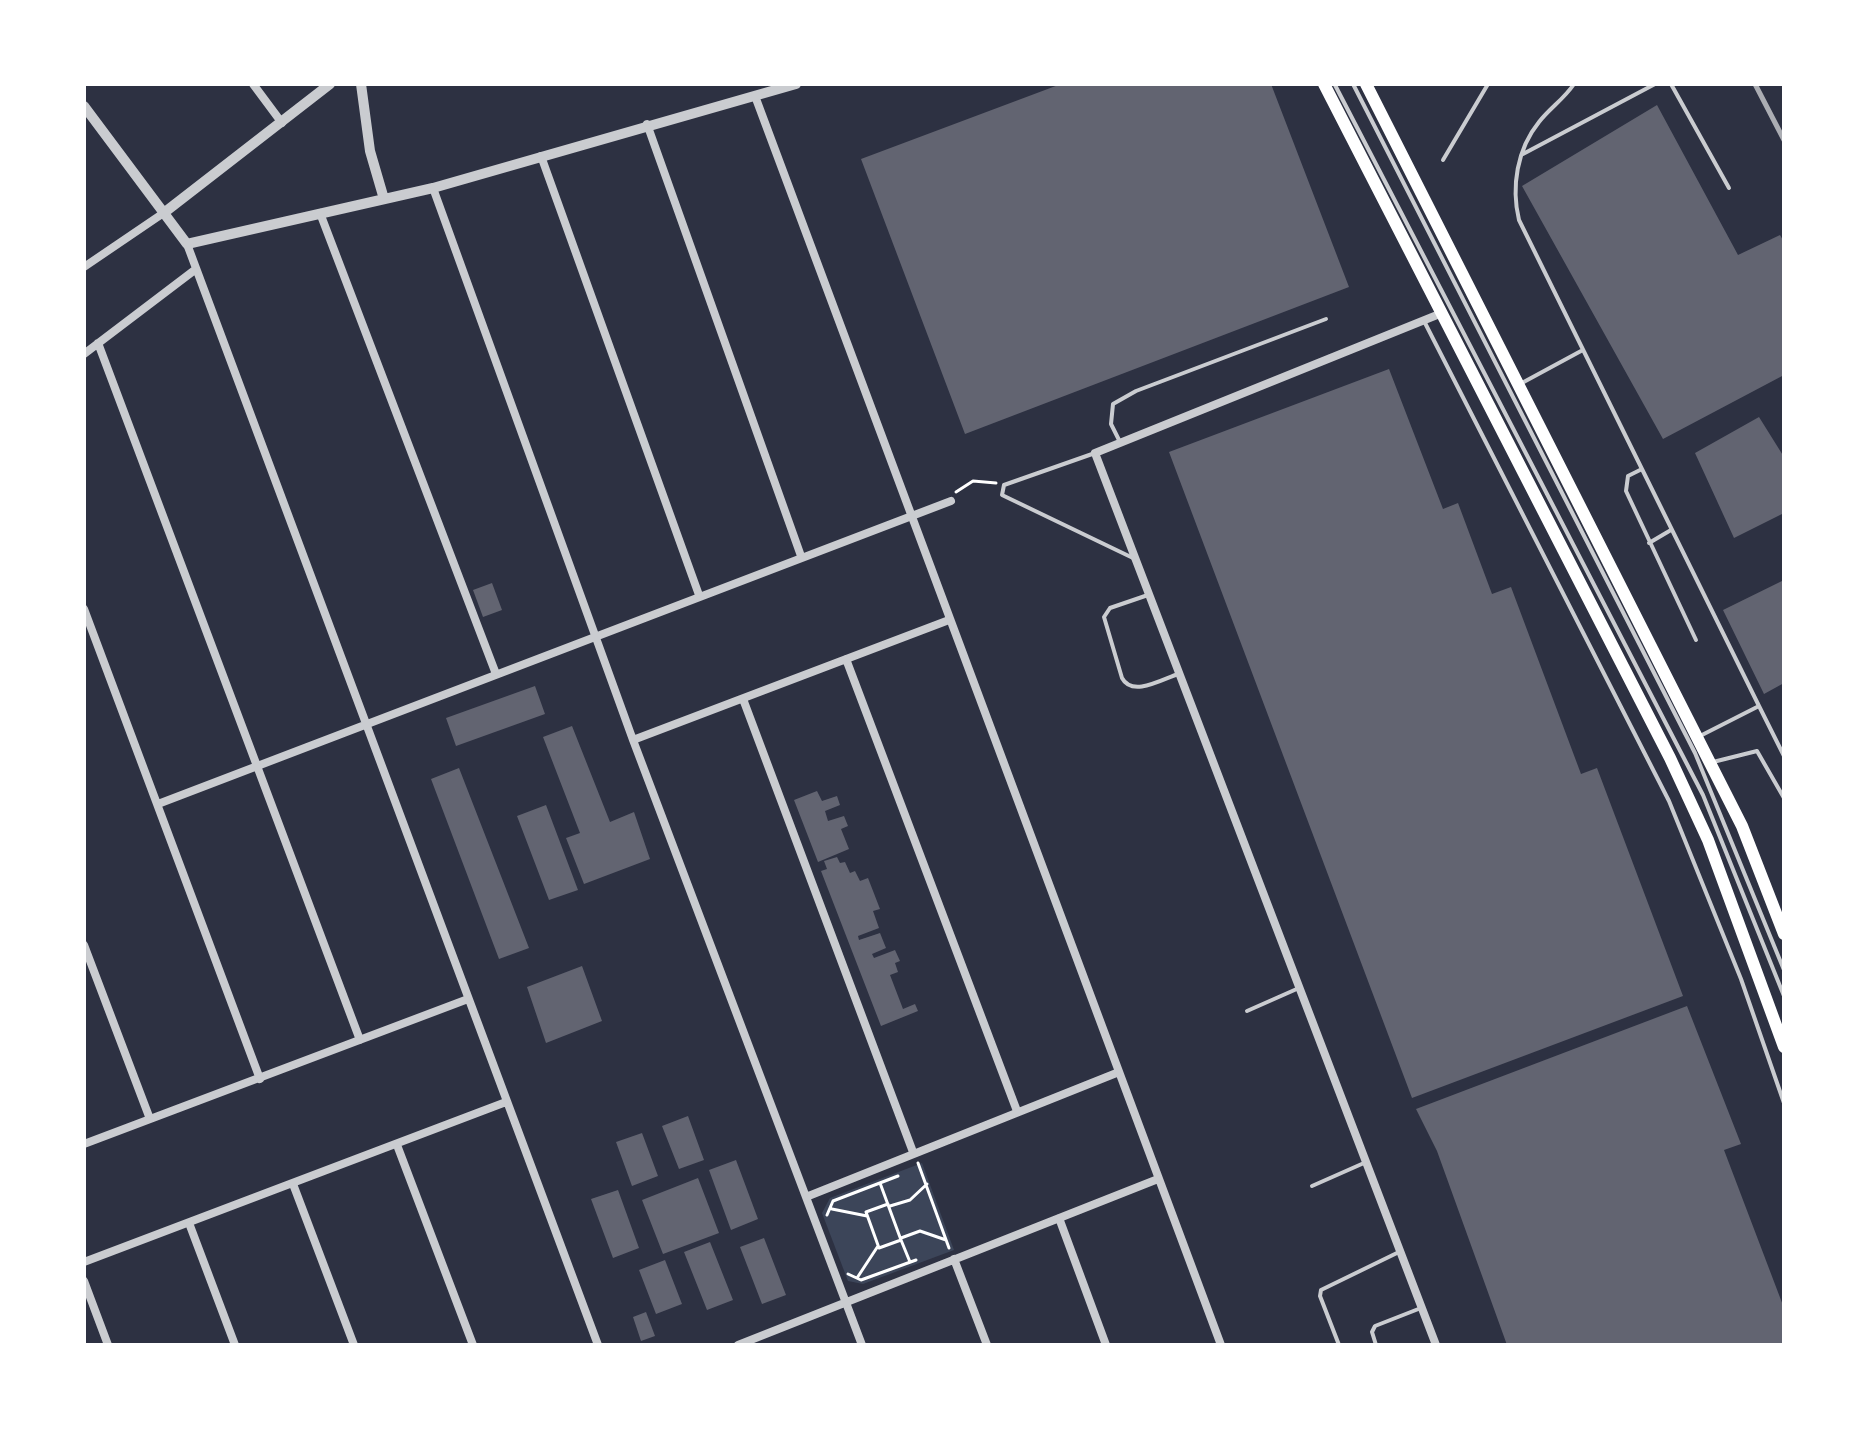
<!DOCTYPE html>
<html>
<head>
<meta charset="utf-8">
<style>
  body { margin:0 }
  #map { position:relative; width:1868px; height:1429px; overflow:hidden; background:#2d3142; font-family:"DM Sans",sans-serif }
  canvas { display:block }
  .frame { position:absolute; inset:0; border:86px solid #fff; pointer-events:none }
</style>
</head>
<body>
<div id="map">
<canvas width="1868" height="1429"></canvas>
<div class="frame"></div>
</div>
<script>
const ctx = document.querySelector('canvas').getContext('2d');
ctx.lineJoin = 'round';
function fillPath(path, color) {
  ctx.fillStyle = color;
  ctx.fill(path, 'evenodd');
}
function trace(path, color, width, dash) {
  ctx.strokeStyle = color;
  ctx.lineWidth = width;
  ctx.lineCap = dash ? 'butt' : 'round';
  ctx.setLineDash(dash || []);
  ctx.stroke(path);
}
const green = new Path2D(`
  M922,1163L954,1250L863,1284L848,1281L822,1213L830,1198Z`);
const building = new Path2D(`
  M1061,84H1271L1349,287L965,434L861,159Z
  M1657,105L1738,255L1780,235L1784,242V375L1663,439L1522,186Z
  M1389,369L1443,509L1458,503L1492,594L1511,587L1581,774L1597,768L1683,996L1412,1098L1169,452Z
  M1759,417L1784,457V513L1734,538L1695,453Z
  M1784,580V683L1764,694L1723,610Z
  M492,583L502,610L483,617L473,590Z
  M535,686L545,714L456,746L446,718Z
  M572,726L610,822L634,812L650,859L584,884L566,838L580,833L543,737Z
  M459,768L529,948L499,959L431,779Z
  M817,791L822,801L837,796L840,805L825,811L828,821L844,816L848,826L841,829L849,849L818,862L794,800Z
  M546,805L578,890L549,900L517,816Z
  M837,857L840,863L845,862L850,873L855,871L860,881L868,878L880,909L873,911L879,928L858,936L859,940L880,933L886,948L872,954L874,958L895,950L900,961L895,963L898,972L890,975L903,1009L915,1004L918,1011L881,1026L821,871L827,869L824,861Z
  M582,966L602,1021L546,1043L527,987Z
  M1687,1006L1741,1144L1724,1150L1784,1308V1345H1507L1437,1151L1416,1109Z
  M688,1116L704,1160L679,1169L662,1126Z
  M642,1133L658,1176L632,1186L616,1142Z
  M736,1160L758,1219L731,1230L709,1170Z
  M698,1178L719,1233L663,1254L642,1200Z
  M618,1190L639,1248L613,1258L591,1199Z
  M764,1238L786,1295L762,1304L740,1247Z
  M710,1242L733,1300L707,1310L684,1252Z
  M665,1260L682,1304L656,1314L639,1270Z
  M646,1312L655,1336L641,1341L633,1317Z`);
const path = new Path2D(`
  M956,492L973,481L996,483
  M918,1163L949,1248
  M880,1183L901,1240L879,1248L866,1212L888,1204
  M890,1206L910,1200L927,1184
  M832,1209L867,1216
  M827,1215L833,1201L898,1176
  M901,1238L920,1231L946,1240
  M901,1240L910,1262
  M848,1274L861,1280L916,1260
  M857,1278L878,1246`);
const service = new Path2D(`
  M1353,84L1695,753L1784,970
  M1574,84C1564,99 1550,108 1539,122C1517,149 1511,187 1519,220L1759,706L1698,737
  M1671,84L1729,188
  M1335,85L1703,795L1784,996
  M1523,154L1655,84
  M1443,160L1488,84
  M1424,321L1669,801L1741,979L1784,1103
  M1520,384L1581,351
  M1120,442L1111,424L1113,404L1136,391L1326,319
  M1095,453L1004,485L1002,495L1133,558
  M1642,469L1628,476L1626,491L1696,640
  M1649,543L1671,530
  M1148,595L1110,608L1104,617L1122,678C1132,697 1161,680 1178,674
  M1759,706L1784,756
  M1713,762L1757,751L1784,798
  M1247,1011L1299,988
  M1312,1186L1364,1163
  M1339,1345L1320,1296L1321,1290L1399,1252
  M1376,1345L1372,1332L1375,1326L1421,1308`);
const minor = new Path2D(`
  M253,84L282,123
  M755,96L1221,1345
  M647,124L801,556
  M541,156L699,595
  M433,188L633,740L862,1345
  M320,213L496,674
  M187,244L598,1345
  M84,267L165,212
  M98,343L360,1040
  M84,354L196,269
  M84,609L260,1079
  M846,659L1017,1111
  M743,699L913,1152
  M633,740L949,620
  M158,804L951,501
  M84,945L150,1119
  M84,1144L468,999
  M397,1145L473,1345
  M293,1184L354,1345
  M806,1197L1119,1072
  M1059,1218L1106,1345
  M189,1223L235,1345
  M954,1259L987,1345
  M84,1262L506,1102
  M84,1281L108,1345
  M738,1345L1158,1179
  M1436,1345L1095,453L1442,313`);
const tertiary = new Path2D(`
  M361,84L370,151L384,199
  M84,106L187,244L433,188L796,84
  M165,212L330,84`);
const primary = new Path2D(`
  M1324,84L1670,758L1708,840L1784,1047
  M1366,84L1742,826L1784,934`);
const rail = new Path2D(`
  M1755,84L1784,140`);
fillPath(green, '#3c4559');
fillPath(building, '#626471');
trace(path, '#fff', 3);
trace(service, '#caccd0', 4);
trace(minor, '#caccd0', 8);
trace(tertiary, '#caccd0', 10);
trace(primary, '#fff', 12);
trace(rail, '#abadb3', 5);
</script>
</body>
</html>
